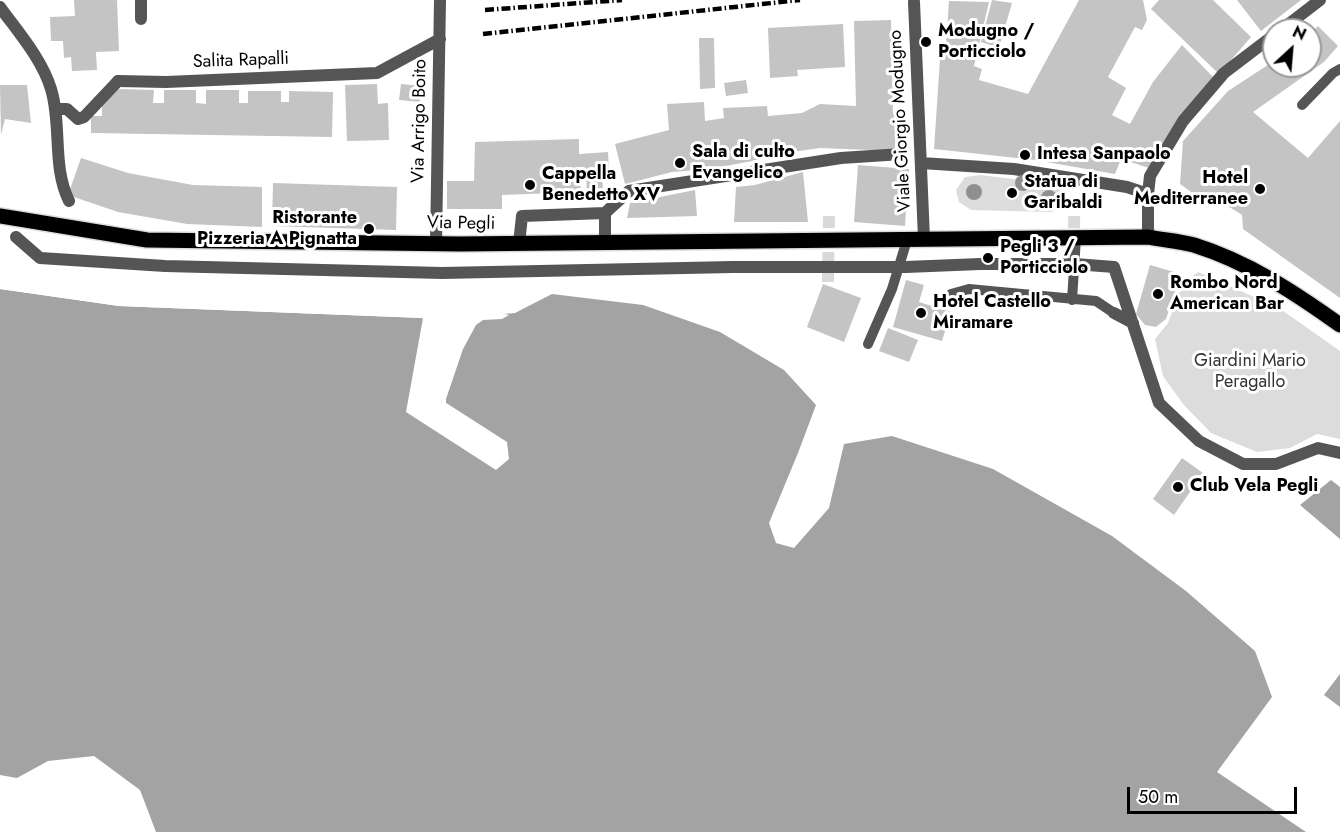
<!DOCTYPE html>
<html>
<head>
<meta charset="utf-8">
<style>
  body { margin:0 }
  #map { position:relative; width:1340px; height:832px; overflow:hidden; background:#fff; font-family:Jost,sans-serif }
  canvas { display:block }
  .north { position:absolute; left:1262px; top:18px; width:60px; height:60px; box-sizing:border-box; background:#fff; border:2px solid #999; border-radius:50%; rotate:26deg; font-size:16px; font-weight:700; line-height:24px; text-align:center; color:#000 }
  .north::after { content:''; display:block; margin:auto; width:21px; height:27px; background:#000; clip-path:polygon(50% 0,100% 100%,50% 72%,0 100%) }
  .scale { position:absolute; left:1127px; top:787px; width:170px; height:27px; box-sizing:border-box; border:3px solid #000; border-top:0; padding-left:8px; font-size:18px; line-height:21px; white-space:nowrap; color:#000; -webkit-text-stroke:4px #fff; paint-order:stroke }
</style>
</head>
<body>
<div id="map">
<canvas width="1340" height="832"></canvas>
<div class="north">N</div>
<div class="scale">50 m</div>
</div>
<script>
const ctx = document.querySelector('canvas').getContext('2d');
ctx.lineJoin = 'round';
function fillPath(path, color) {
  ctx.fillStyle = color;
  ctx.fill(path, 'evenodd');
}
function trace(path, color, width, dash) {
  ctx.strokeStyle = color;
  ctx.lineWidth = width;
  ctx.lineCap = dash ? 'butt' : 'round';
  ctx.setLineDash(dash || []);
  ctx.stroke(path);
}
function drawText(font, color, halo, rows, align = 'center') {
  ctx.font = font + ' Jost,sans-serif';
  ctx.lineWidth = 6;
  ctx.setLineDash([]);
  ctx.textBaseline = 'middle';
  ctx.strokeStyle = halo;
  ctx.fillStyle = color;
  for (const [text, x, y, turn = 0] of rows) {
    ctx.save();
    ctx.translate(x, y);
    ctx.rotate((+turn || 0) * Math.PI / 180);
    ctx.textAlign = isNaN(turn) ? turn : align;
    if (halo) ctx.strokeText(text, 0, 0);
    ctx.fillText(text, 0, 0);
    ctx.restore();
  }
}
const green = new Path2D(`
  M980,175L1055,184C1071,192 1065,204 1052,212L971,210L959,202L956,190L965,177Z
  M1198,272L1279,308L1340,351V439L1317,434L1290,448L1257,452L1211,433L1183,404L1163,376L1155,339L1168,323L1183,283Z`);
const water = new Path2D(`
  M0,289L119,306L423,318L406,412L496,470L509,459L507,442L440,399L471,317L515,313L552,294L643,305L720,332L784,370L816,405L798,453L769,523L776,543L794,548L829,508L844,444L892,436L993,469L1112,536L1186,591L1255,651L1272,697L1217,772L1306,832H156L140,790L94,756L48,761L17,778L0,775Z
  M1331,480L1340,487V539L1300,505Z
  M1340,674V707L1324,695Z`);
const pier = new Path2D(`
  M0,286L119,303L423,315L425,318V321L422,318L119,306L0,289Z
  M495,312L509,315L502,319L483,320L476,325L463,349L446,399V407L437,399L450,346L470,315Z`);
const building = new Path2D(`
  M74,0H117L119,51L96,52L97,70L72,71L71,57L64,58L63,41H51L50,17L75,16Z
  M992,0L1012,3L999,48L981,42Z
  M1079,0H1143L1147,20L1142,30L1135,27L1108,77L1126,88L1112,115L1130,124L1153,82L1182,45L1213,77L1152,169L1121,159L1115,174L1035,160L934,149L940,59L945,60L949,1L989,2L974,66L982,69L979,80L1028,94Z
  M1159,0H1213L1251,37L1219,74L1151,9Z
  M1237,0H1301L1261,31Z
  M891,20L893,114H896L895,151L820,148L778,154L777,148L757,154L758,160L709,169L672,172L625,184L615,144L669,130L667,104L704,102L705,121L724,118L723,108L767,106L768,116L802,113L820,104L856,106L854,21Z
  M843,24L845,67L797,70L798,76L770,78L768,28Z
  M1318,26L1338,46L1324,62L1253,112L1308,158L1340,121V298L1243,229L1242,215L1212,196L1198,197L1180,184L1183,141L1228,91L1274,61V66H1310V34Z
  M699,38H714L715,88L700,89Z
  M746,80L748,93L726,96L724,83Z
  M377,84L378,104L388,103L389,140L347,141L345,85Z
  M401,84L421,86L420,102L399,100Z
  M0,85H27L31,123L5,119L1,135Z
  M117,89L154,90L153,103H164V90H196V103L206,104V90H239V103H248V91H281V102H289V91L333,92L332,137L91,133V116H102V106Z
  M579,139V154L608,152L609,174L602,175L603,190L587,191L586,175L580,176L581,192L502,195V209H447V181H474L475,142Z
  M81,158L128,173L193,185L262,187V227L187,224L118,212L68,195Z
  M858,165L909,169L905,226L854,222Z
  M803,172L808,222H734L736,187L755,185Z
  M273,183L397,187L396,230L272,226Z
  M695,190L697,216L627,218L630,203Z
  M1150,265L1181,274L1166,319L1156,327L1145,325L1136,314Z
  M906,280L924,285L919,302L951,312L942,341L893,327Z
  M823,284L861,298L844,342L807,327Z
  M888,328L918,340L909,362L879,351Z
  M1182,458L1203,473L1174,515L1153,499Z`);
const pedestrianTunnel = new Path2D(`
  M1073,246L1075,199
  M828,282L829,213`);
const service = new Path2D(`
  M1302,105L1333,73L1340,69
  M951,294L969,289L1096,301L1114,313
  M1072,300L1076,238
  M868,344L892,289L907,240`);
const pedestrian = new Path2D(`
  M0,7C18,32 42,59 51,89C62,125 52,167 69,201
  M55,109H67L78,119L84,117L118,81
  M605,213L629,191L841,158L902,154
  M16,237L40,258L165,266L442,273L733,267H906L980,264H1075L1114,267L1159,403L1199,441L1243,464H1276L1318,448L1340,453
  M519,244L522,216L605,213
  M605,244V213
  M1114,313L1133,323`);
const minor = new Path2D(`
  M141,0V19
  M1281,30L1320,0
  M118,81L166,82L377,73L440,39
  M1148,194L1150,176L1183,121L1224,73L1274,35
  M436,243L440,0`);
const tertiary = new Path2D(`
  M914,2L924,239
  M921,163L1014,169L1127,187L1148,194V237`);
const primary = new Path2D(`
  M0,216L147,240L460,244L1148,237C1163,240 1179,241 1194,245C1248,262 1294,292 1340,325`);
const rail = new Path2D(`
  M485,10L622,0
  M483,34L800,0`);
const trees = [
  [1023,183],
  [974,192],
  [1049,198]
];
const markers = [
  [926,42,6,"#000"],
  [1025,155,6,"#000"],
  [680,163,6,"#000"],
  [530,185,6,"#000"],
  [1260,189,6,"#000"],
  [1012,193,6,"#000"],
  [369,229,6,"#000"],
  [988,258,6,"#000"],
  [1158,294,6,"#000"],
  [921,313,6,"#000"],
  [1178,487,6,"#000"]
];
const poiNames = [
  ["Modugno /",938,32],
  ["Porticciolo",938,53],
  ["Sala di culto",692,153],
  ["Evangelico",692,174],
  ["Intesa Sanpaolo",1037,155],
  ["Cappella",542,175],
  ["Benedetto XV",542,196],
  ["Hotel",1248,179,"right"],
  ["Mediterranee",1248,200,"right"],
  ["Statua di",1024,183],
  ["Garibaldi",1024,204],
  ["Ristorante",357,219,"right"],
  ["Pizzeria A Pignatta",357,240,"right"],
  ["Pegli 3 /",1000,248],
  ["Porticciolo",1000,269],
  ["Rombo Nord",1170,284],
  ["American Bar",1170,305],
  ["Hotel Castello",933,303],
  ["Miramare",933,324],
  ["Club Vela Pegli",1190,487]
];
const streetNames = [
  ["Salita Rapalli",241,61,-2],
  ["Via Arrigo Boito",420,121,-89],
  ["Viale Giorgio Modugno",901,121,-93],
  ["Via Pegli",461,224,1]
];
const parkNames = [
  ["Giardini Mario",1250,362],
  ["Peragallo",1250,383]
];
fillPath(green, '#dcdcdc');
fillPath(water, '#a3a3a3');
fillPath(pier, '#fff');
fillPath(building, '#c4c4c4');
trace(pedestrianTunnel, '#d9d9d9', 12, [12, 6]);
trace(primary, '#dbdbdb', 18);
trace(service, '#555', 10);
trace(pedestrian, '#555', 12);
trace(minor, '#555', 12);
trace(tertiary, '#555', 12);
trace(primary, '#000', 15);
trace(rail, '#000', 4.5, [9, 3, 1.5, 3]);
ctx.fillStyle = '#8f8f8f';
for (const [x, y] of trees) {
  ctx.beginPath();
  ctx.arc(x, y, 8, 0, 2 * Math.PI);
  ctx.fill();
}
for (const [x, y, r, color] of markers) {
  const dot = new Path2D();
  dot.arc(x, y, r, 0, 2 * Math.PI);
  ctx.fillStyle = color;
  ctx.fill(dot);
  trace(dot, '#fff', 2);
}
drawText('bold 18px', '#000', '#fff', poiNames, 'left');
drawText('18px', '#000', '#fff', streetNames);
drawText('18px', '#333', '#fff', parkNames);
</script>
</body>
</html>
